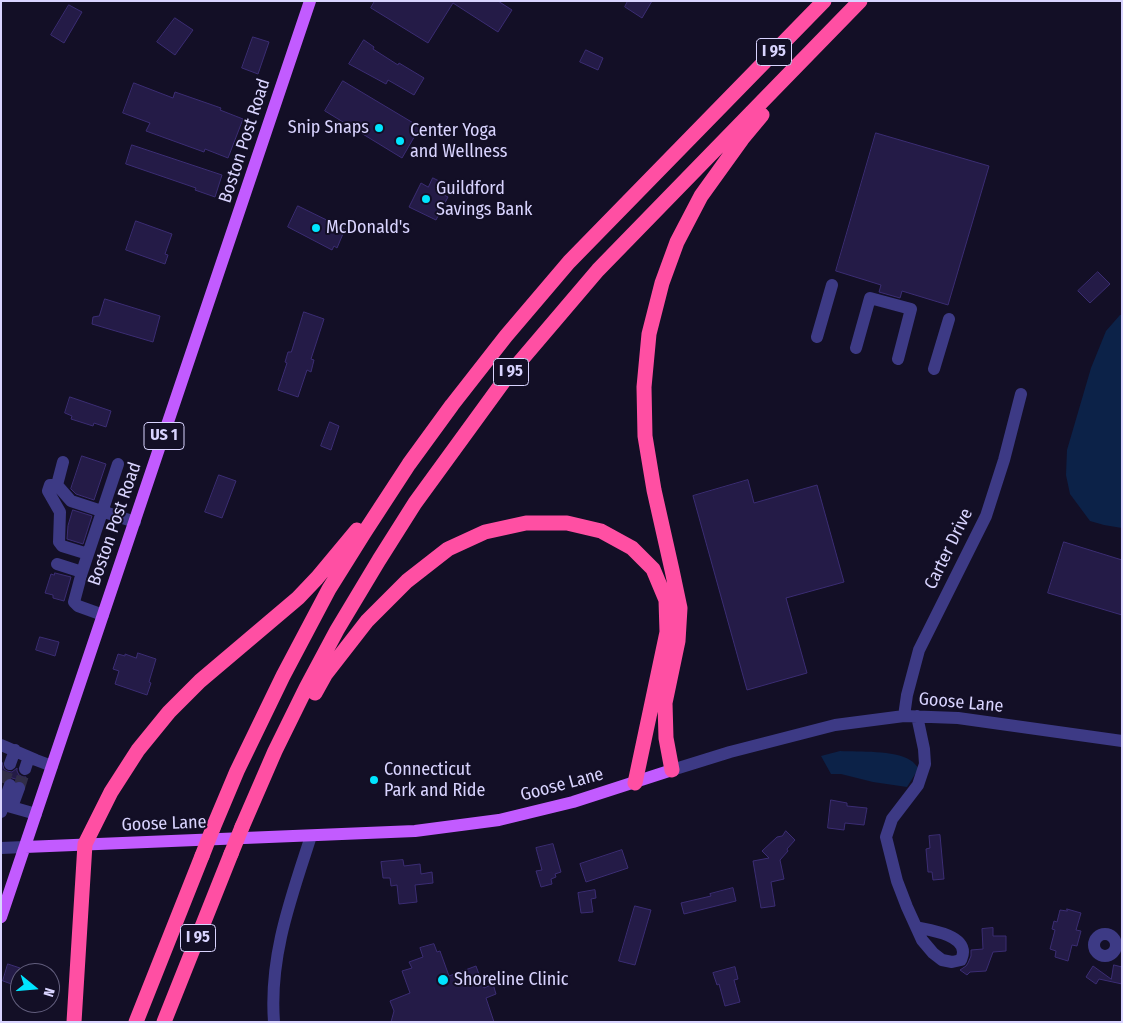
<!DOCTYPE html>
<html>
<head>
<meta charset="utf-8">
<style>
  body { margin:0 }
  #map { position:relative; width:1123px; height:1023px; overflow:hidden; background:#130f26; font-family:"Fira Sans Condensed",sans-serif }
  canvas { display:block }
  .frame { position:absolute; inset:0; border:2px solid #d9d4ff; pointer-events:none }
  .north { position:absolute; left:10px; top:963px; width:50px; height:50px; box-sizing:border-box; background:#130f26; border:1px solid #625e7d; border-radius:50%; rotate:107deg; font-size:14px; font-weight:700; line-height:20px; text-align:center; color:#d9d4ff }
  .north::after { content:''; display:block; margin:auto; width:18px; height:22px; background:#00e5ff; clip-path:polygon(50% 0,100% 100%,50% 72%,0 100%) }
</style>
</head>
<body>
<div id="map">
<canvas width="1123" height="1023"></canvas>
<div class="frame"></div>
<div class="north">N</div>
</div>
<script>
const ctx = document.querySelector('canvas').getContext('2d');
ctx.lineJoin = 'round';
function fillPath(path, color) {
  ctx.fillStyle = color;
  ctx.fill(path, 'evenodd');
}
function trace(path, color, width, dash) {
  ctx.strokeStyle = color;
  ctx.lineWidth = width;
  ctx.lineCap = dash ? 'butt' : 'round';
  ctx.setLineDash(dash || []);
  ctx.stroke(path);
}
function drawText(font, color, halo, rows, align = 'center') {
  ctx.font = font + ' "Fira Sans Condensed",sans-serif';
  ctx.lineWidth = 4;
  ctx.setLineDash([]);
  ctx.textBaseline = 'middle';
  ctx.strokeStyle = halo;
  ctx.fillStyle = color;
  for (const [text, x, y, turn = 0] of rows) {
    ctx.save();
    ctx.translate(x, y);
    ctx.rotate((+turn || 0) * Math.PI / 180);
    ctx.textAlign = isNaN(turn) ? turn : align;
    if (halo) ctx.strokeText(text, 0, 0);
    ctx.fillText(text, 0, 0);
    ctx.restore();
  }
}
const water = new Path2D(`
  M1120,315H1122V528L1104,525L1090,521L1070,494L1066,475L1067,450L1091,368L1106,331Z
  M840,751C860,752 894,750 910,760C914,762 916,766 919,768L907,787L873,782L841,774H831L821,756Z`);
const building = new Path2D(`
  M375,1H498L512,10L498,32L453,3L428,43L371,8Z
  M628,1H652L642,18L625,7Z
  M69,5L82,12L64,43L51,35Z
  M175,18L193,30L175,55L157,42Z
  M253,37L269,42L258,74L242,68Z
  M364,40L374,47L373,49L398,65L399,63L424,78L414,95L388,80L386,84L349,64Z
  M586,50L603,58L598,70L580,62Z
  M343,81L420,127L402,158L325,111Z
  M134,83L173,98L175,92L221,108L220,110L243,119L228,158L205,149L204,152L146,131L150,123L123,113Z
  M876,133L989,166L948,305L902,291L900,298L879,292L881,285L836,271Z
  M132,145L222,175L215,197L195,190L196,188L126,164Z
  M433,178L443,183L438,192L448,197L436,220L409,207L421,183L428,187Z
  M298,206L345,229L337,248L334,246L332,250L288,227Z
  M136,221L172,234L165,254L168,255L165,264L126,250Z
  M1098,272L1110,284L1090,303L1078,291Z
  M105,299L160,316L153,342L92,324L93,317L99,316Z
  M304,312L324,319L311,359L314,360L311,372L307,370L298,397L278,390L287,363L285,362L288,352H291Z
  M70,397L111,411L106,427L94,423L93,426L71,419L72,416L65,413Z
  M330,422L339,426L331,450L321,446Z
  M82,456L106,464L94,500L76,494L71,489Z
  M219,475L236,481L222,518L205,512Z
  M748,480L754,503L817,485L844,582L786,598L807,673L747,690L693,496Z
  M73,510L92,516L83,544L67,539L68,526Z
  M1064,542L1122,560V615L1048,593Z
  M55,573L71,577L64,601L53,598V595L45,593L51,574L54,575Z
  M40,637L59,642L55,656L36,650Z
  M138,653L156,659L149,682L151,683L147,695L115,684L119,671L113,669L118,654L125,656V654L136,658Z
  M1,761L2,762L4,769L7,771L12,772L17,768V771L19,775L23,777H26L25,782L9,777L1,782Z
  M831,800L847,803V806L867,808L864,825L845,823L844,830L828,828Z
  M786,831L795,840L787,849L788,851L780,860L784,879L771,882L775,906L761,908L753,861L769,858L762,851L777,837L782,836Z
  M940,835L944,879L933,880L932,872H928L926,849L930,848L929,836Z
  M553,844L561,872L555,874L556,877L551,879L552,884L541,887L536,871L542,870L536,848Z
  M622,850L628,868L586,882L580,864Z
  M403,860L404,866L420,864L421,874L432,872L433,883L415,885L417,902L399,904L397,885L391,886L390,878H383L381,862Z
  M733,888L736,901L684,914L681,903L711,896L710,894Z
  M595,890L596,898L591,899L593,912L581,913L578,893Z
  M635,906L651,910L635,965L619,961Z
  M1067,909L1081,913L1076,930L1081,931L1077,946L1072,945L1068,961L1055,957L1056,951L1050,949L1055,930L1052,929L1054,921L1057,922L1060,910L1067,911Z
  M993,928V936H1006V951L993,952L986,971L970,972L967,975L960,970L966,966L968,963L971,956V950L983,949L982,929Z
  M434,944L437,952L440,951L449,976L476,966L484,988L493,984L496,994L486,998L494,1022H391L394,1011L390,1001L410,993L402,971L412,968L409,962L423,957L420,948Z
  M8,964L20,968V987L3,981Z
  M1114,965L1122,967V984L1099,979L1096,984L1086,977L1093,966L1111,979Z
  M735,967L738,979L734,980L740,1002L725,1006L719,984L717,985L713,973Z`);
const minorTunnel = new Path2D(`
  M3,783L10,764
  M19,788L25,769`);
const minor = new Path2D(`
  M817,337L832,285
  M856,348L870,298L911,309L898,359
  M934,369L949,319
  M57,485H50L48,491L60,512L59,542L62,546L88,554
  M57,485L71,501L135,522
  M57,485L63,462
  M57,564L82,572
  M103,615L78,606L74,602L82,572L118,464
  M904,716L907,695L919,650L986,516L1004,460L1021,394
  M1,745L36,760L52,766
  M10,764L15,750
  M25,769L29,757
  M672,770L730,752L835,725L904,716L958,718L1122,741
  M1,804L36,814
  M12,807L19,788
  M1,812L10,785
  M1,848L25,847
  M916,927C929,930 963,934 963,952C963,955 962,957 961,960L952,962L942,960L933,953L922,940L907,907L897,881L886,837L892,819L918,785L925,764L924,749L917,716
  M1094 945a11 11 0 1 1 22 0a11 11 0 1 1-22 0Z
  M274,1022C269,956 291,898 311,836`);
const major = new Path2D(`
  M25,847L415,831L499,820L573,802L672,770
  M1,917L310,1`);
const highway = new Path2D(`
  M315,693L325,675L367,621L407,581L448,549L485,532L526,523H567L601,531L632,548L653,569L666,600L667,632L635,783
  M672,770L666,738L665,703L678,641L680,608L672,570L654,490L645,436L644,387L649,334L662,283L677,242L701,196L742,139L762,115
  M242,827L275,751L306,688L337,630L379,560L415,503L506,378L598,270L860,1
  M213,828L237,771L283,676L329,589L364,533L409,464L452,405L506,336L569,262L824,1
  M74,1022L85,844L111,792L138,750L169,712L200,681L298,598L317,578L357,530
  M136,1022L202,856
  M164,1022L231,854`);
const highwayBridge = new Path2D(`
  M231,854L242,827
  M202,856L213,828`);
const markers = [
  [379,128,5,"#00e5ff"],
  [400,141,5,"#00e5ff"],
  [426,199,5,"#00e5ff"],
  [316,228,5,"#00e5ff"],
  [374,780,5,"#00e5ff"],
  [443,980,6,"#00e5ff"]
];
const shields = [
  [774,52,35],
  [511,372,35],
  [164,436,40],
  [198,938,35]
];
const shieldNames = [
  ["I 95",774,52],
  ["I 95",511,372],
  ["US 1",164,436],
  ["I 95",198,938]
];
const poiNames = [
  ["Snip Snaps",369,128,"right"],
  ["Center Yoga",410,131],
  ["and Wellness",410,152],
  ["Guildford",436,189],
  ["Savings Bank",436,210],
  ["McDonald's",326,228],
  ["Connecticut",384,770],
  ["Park and Ride",384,791],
  ["Shoreline Clinic",454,980]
];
const streetNames = [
  ["Boston Post Road",245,141,-72],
  ["Boston Post Road",115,524,-71],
  ["Carter Drive",949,549,-64],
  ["Goose Lane",961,703,5],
  ["Goose Lane",562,785,-15],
  ["Goose Lane",164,824,-2]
];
fillPath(water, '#0c2248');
fillPath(building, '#241b47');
trace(building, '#3b2d73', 1);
trace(minorTunnel, '#312d47', 12, [12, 6]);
trace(minor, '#3d3a85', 12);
trace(major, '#c25bff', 12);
trace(highway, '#ff4fa3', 15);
trace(highwayBridge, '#ff4fa3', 15);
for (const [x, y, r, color] of markers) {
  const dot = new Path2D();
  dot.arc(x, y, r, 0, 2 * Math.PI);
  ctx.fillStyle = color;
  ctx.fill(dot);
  trace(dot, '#130f26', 2);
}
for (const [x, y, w] of shields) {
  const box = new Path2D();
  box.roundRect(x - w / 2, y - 13.5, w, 27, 4);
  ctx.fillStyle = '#130f26';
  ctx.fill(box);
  trace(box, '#d9d4ff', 1);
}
drawText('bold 16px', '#d9d4ff', null, shieldNames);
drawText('18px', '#d9d4ff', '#130f26', poiNames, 'left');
drawText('18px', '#d9d4ff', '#130f26', streetNames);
</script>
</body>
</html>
